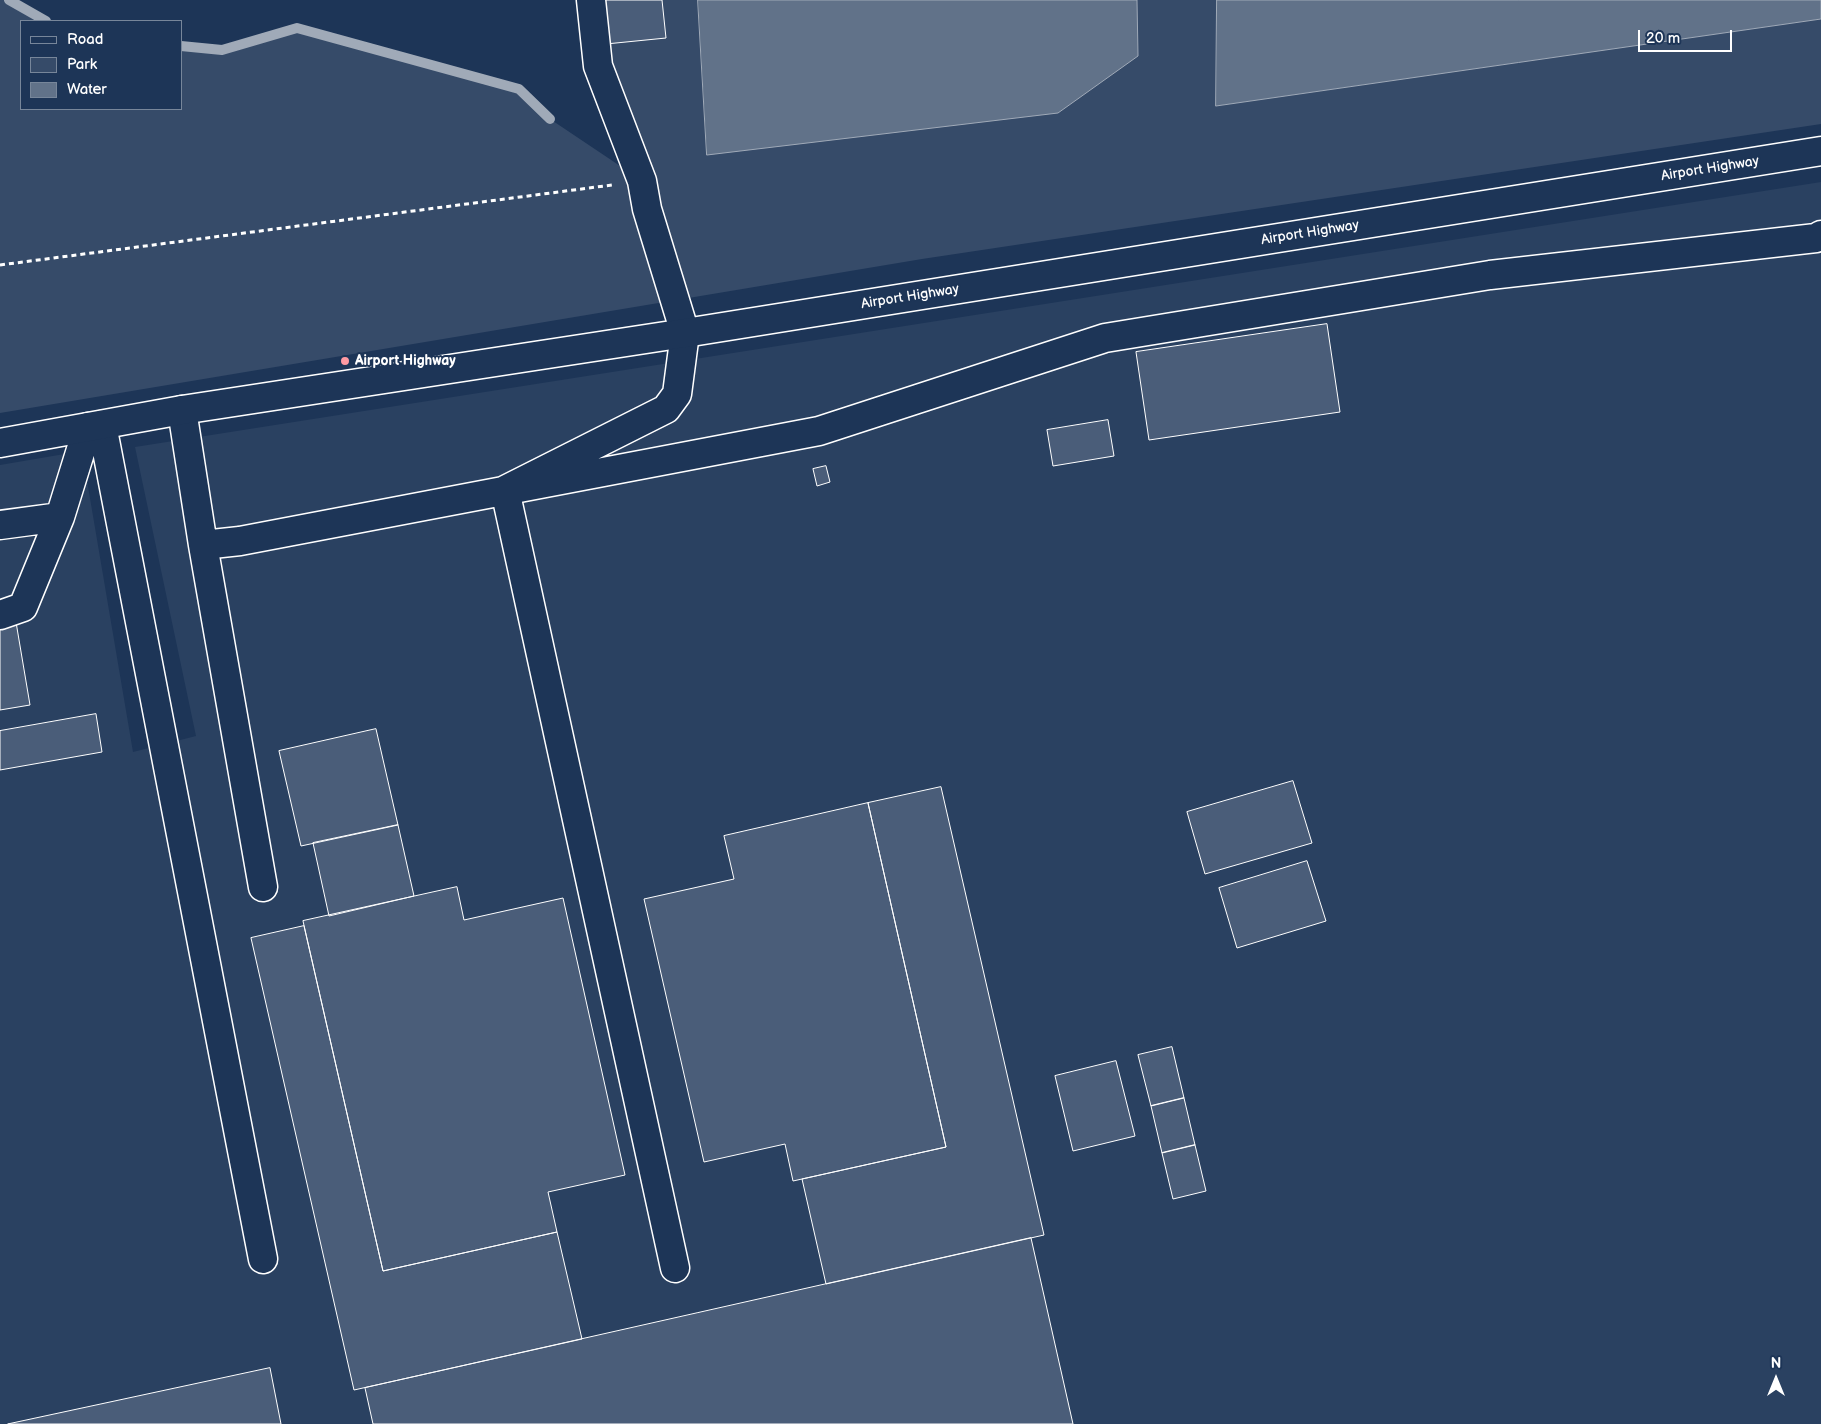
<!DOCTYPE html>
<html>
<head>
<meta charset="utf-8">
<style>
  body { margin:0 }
  #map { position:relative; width:1821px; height:1424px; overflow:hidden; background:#1d3557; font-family:"Balsamiq Sans",sans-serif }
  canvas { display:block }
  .legend { position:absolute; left:20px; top:20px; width:162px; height:90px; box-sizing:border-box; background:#1d3557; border:1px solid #77869a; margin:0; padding:6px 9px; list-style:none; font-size:15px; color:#fff }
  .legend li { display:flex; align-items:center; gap:10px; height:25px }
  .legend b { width:25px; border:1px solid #77869a }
  .north { position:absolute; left:1751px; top:1354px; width:50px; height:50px; -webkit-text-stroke:4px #1d3557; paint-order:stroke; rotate:0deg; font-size:14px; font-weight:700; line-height:20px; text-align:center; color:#fff }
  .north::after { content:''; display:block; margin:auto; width:18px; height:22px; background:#fff; clip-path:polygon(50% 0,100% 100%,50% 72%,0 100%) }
  .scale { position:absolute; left:1638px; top:30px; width:94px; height:22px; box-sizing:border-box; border:2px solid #fff; border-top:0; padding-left:6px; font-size:15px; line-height:18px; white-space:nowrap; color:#fff; -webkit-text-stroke:4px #1d3557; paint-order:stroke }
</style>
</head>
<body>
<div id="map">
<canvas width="1821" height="1424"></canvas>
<ul class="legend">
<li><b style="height:6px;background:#1d3557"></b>Road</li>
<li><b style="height:14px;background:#364b69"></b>Park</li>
<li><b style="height:14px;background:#617289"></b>Water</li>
</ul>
<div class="north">N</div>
<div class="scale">20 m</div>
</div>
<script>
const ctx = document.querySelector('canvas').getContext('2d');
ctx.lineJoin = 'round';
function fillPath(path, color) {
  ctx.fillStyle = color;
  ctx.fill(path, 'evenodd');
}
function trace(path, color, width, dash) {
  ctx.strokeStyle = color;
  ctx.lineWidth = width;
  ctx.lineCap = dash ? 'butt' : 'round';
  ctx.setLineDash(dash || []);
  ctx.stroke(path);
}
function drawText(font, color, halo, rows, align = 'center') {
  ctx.font = font + ' "Balsamiq Sans",sans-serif';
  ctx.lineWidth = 4;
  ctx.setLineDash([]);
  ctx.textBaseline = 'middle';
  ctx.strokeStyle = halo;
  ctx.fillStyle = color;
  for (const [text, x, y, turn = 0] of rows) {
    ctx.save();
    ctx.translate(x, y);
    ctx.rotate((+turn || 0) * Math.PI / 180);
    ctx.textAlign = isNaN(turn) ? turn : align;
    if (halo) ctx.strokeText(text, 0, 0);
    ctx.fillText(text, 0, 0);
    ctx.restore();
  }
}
const built = new Path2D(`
  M1821,182V1424H0V465L82,451L133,752L196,736L135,447Z`);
const green = new Path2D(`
  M0,0H9L46,21H21V109H181V46L222,50L297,28L519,89L550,119L641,180L591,0H698L707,155L1138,56L1137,0H1217V106L1821,19V124L922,259L0,413Z`);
const water = new Path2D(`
  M698,0H1137L1138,56L1058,113L707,155Z
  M1217,0H1821V19L1216,106Z`);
const stream = new Path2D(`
  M9,0L46,21
  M181,46L222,50L297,28L519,89L550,119`);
const building = new Path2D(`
  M601,0H662L666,38L606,44Z
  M1327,324L1340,412L1149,440L1136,352Z
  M1108,420L1114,456L1053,466L1047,430Z
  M826,466L830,482L817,486L813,469Z
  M16,622L30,705L0,710V625Z
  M96,714L102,752L0,770V731Z
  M376,729L398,825L301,846L279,751Z
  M1293,781L1312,843L1205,874L1187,812Z
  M941,787L1044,1235L826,1284L802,1179L946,1147L868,803Z
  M868,803L946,1147L793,1181L785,1144L704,1162L644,899L734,879L724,836Z
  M398,825L414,896L329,916L313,843Z
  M1307,861L1326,921L1237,948L1219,888Z
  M457,887L464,920L563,898L625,1175L548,1192L557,1232L383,1271L303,921Z
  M304,926L383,1271L557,1232L582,1339L354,1390L251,938Z
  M1172,1047L1184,1098L1151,1106L1138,1055Z
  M1116,1061L1135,1136L1073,1151L1055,1076Z
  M1184,1098L1195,1145L1162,1153L1151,1106Z
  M1195,1145L1206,1191L1173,1199L1162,1153Z
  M1031,1238L1073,1424H373L365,1388Z
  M270,1368L281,1424H8Z`);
const path = new Path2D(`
  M0,265L612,185`);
const minor = new Path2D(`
  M591,0L598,66L642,181L647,209L685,333L677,394L666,409L505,490L675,1268
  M182,410L203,545L240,541L819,431L1105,338L1490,275L1816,238L1821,235
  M102,425L263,1259
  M0,525L60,517L88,427
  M203,545L263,887
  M0,615L23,607L60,517`);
const highway = new Path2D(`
  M0,443L182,410L685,333L1821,151`);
const markers = [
  [345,361,5,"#ff9aa2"]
];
const streetNames = [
  ["Airport Highway",1710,169,-9],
  ["Airport Highway",1310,233,-9],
  ["Airport Highway",910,297,-9]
];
const poiNames = [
  ["Airport Highway",355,361]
];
fillPath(built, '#2a4161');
fillPath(green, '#364b69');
fillPath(water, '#617289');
trace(water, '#a0aab8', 1);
trace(stream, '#a0aab8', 10);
fillPath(building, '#4a5d79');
trace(building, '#fff', 1);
trace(minor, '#fff', 31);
trace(highway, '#fff', 31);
trace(path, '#fff', 3, [5, 4]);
trace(minor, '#1d3557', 28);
trace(highway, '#1d3557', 28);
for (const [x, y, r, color] of markers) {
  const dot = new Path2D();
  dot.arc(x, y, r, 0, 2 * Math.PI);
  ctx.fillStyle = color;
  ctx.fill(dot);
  trace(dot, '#1d3557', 2);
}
drawText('14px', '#fff', '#1d3557', streetNames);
drawText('bold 14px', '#fff', '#1d3557', poiNames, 'left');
</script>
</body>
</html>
